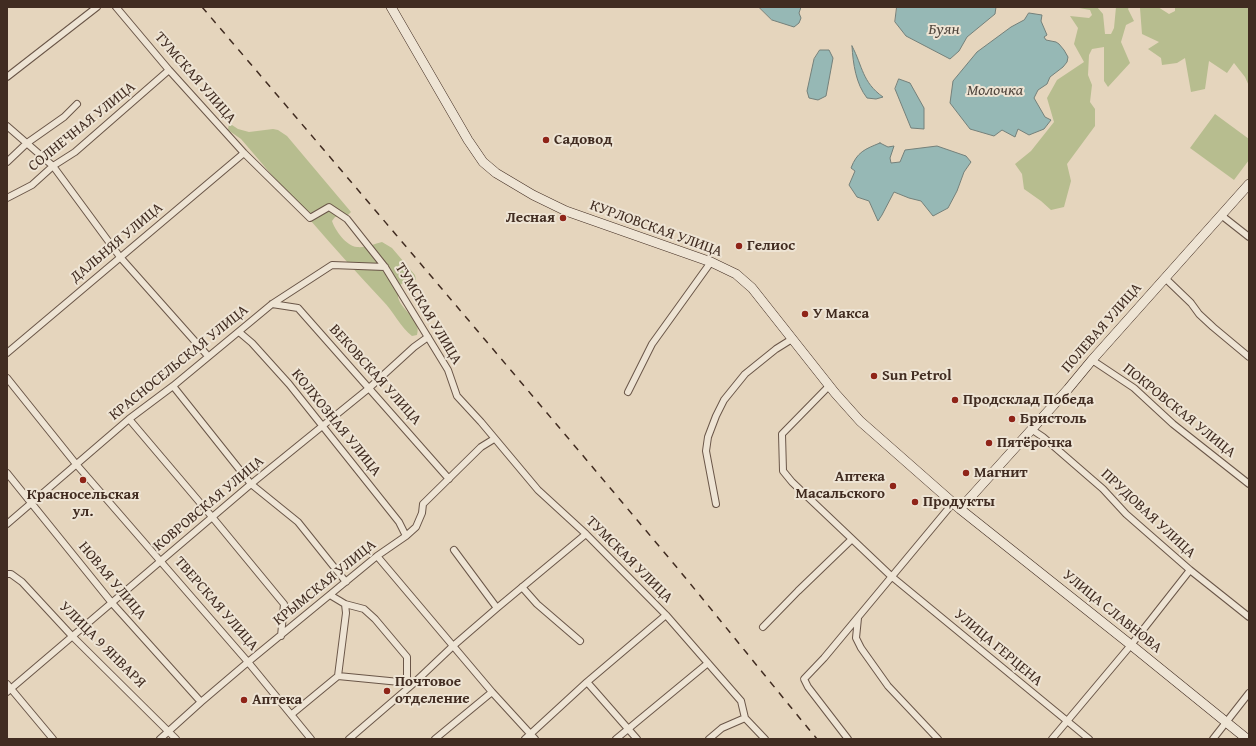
<!DOCTYPE html>
<html>
<head>
<meta charset="utf-8">
<style>
  body { margin:0 }
  #map { position:relative; width:1256px; height:746px; overflow:hidden; background:#e5d5bd; font-family:"Gentium Book Plus",serif }
  canvas { display:block }
  .frame { position:absolute; inset:0; border:8px solid #412c21; pointer-events:none }
</style>
</head>
<body>
<div id="map">
<canvas width="1256" height="746"></canvas>
<div class="frame"></div>
</div>
<script>
const ctx = document.querySelector('canvas').getContext('2d');
ctx.lineJoin = 'round';
function fillPath(path, color) {
  ctx.fillStyle = color;
  ctx.fill(path, 'evenodd');
}
function trace(path, color, width, dash) {
  ctx.strokeStyle = color;
  ctx.lineWidth = width;
  ctx.lineCap = dash ? 'butt' : 'round';
  ctx.setLineDash(dash || []);
  ctx.stroke(path);
}
function drawText(font, color, halo, rows, align = 'center') {
  ctx.font = font + ' "Gentium Book Plus",serif';
  ctx.lineWidth = 4;
  ctx.setLineDash([]);
  ctx.textBaseline = 'middle';
  ctx.strokeStyle = halo;
  ctx.fillStyle = color;
  for (const [text, x, y, turn = 0] of rows) {
    ctx.save();
    ctx.translate(x, y);
    ctx.rotate((+turn || 0) * Math.PI / 180);
    ctx.textAlign = isNaN(turn) ? turn : align;
    if (halo) ctx.strokeText(text, 0, 0);
    ctx.fillText(text, 0, 0);
    ctx.restore();
  }
}
const green = new Path2D(`
  M1074,7H1097L1103,14L1105,34H1111L1114,28L1116,7H1129L1128,9L1134,21L1126,25L1121,42L1130,63L1108,87L1104,81V47L1092,49L1089,55L1088,75L1092,85L1090,102L1095,109V126L1067,164L1071,181L1064,207L1051,210L1041,201L1024,189L1022,174L1015,164L1031,151L1054,122L1047,98L1057,80L1084,62L1074,44L1078,28L1070,16L1089,18L1092,15L1090,10Z
  M1142,7H1158L1169,14L1175,11V7H1249V86L1245,77L1234,63L1227,73L1209,61L1205,89L1191,92L1185,58L1177,63L1162,65L1161,58L1148,49L1159,42L1142,34L1140,8Z
  M1215,114L1249,139V160L1234,180L1190,148Z
  M229,123L238,129L249,132L273,129L278,130L287,136L351,212L347,216L335,217L332,221C335,230 346,246 357,247C365,248 374,244 382,242L392,248L415,275L416,280L405,282L400,285C399,288 398,293 398,297C401,311 422,319 417,335L412,336C401,328 393,311 383,301C334,249 288,194 241,139L228,130Z`);
const water = new Path2D(`
  M759,7H801L799,13L801,18L799,23L794,27L772,20Z
  M897,7H996L995,14L967,37L959,51L950,59L906,36L895,22Z
  M1029,13L1042,15L1041,21L1047,35L1044,37L1046,40L1056,42L1059,44L1064,50L1068,57L1067,62L1063,67L1050,77L1047,84L1038,90L1034,98L1045,117L1051,120L1044,129L1029,135L1018,129L1015,137L1002,130L994,136L970,129L950,103L953,81L977,52L1011,27L1024,20Z
  M852,46C863,67 862,82 883,97L876,99L867,98C856,84 853,64 852,46Z
  M820,50H829L833,58L826,96L818,100L809,98L807,91L814,59Z
  M899,79L910,83L924,108V129L911,128L895,89Z
  M880,143L888,147L894,146L890,158L891,163L900,162L905,150L937,146L966,156L971,162L964,172L957,191L948,208L933,216L921,201L909,198L894,192L882,215L878,221L869,201L857,197L849,185L855,171L851,168C857,152 865,149 880,143Z`);
const street = new Path2D(`
  M116,7L169,70L244,153L310,218L329,207L347,219L385,267L448,370L457,396L481,422L538,490L586,534L666,615L741,701L745,718L765,739
  M7,77L97,7
  M7,126L53,166L120,257L208,356
  M7,162L27,143L64,117L77,104
  M7,198L32,185L53,166L75,152L169,70
  M1221,215L1249,237
  M1165,278L1191,303L1199,314L1213,327L1249,357
  M272,304L298,308L449,479
  M239,332L252,343L289,384L399,522L406,536
  M7,353L244,153
  M1092,360L1134,388L1173,424L1249,484
  M7,378L76,464L248,662L311,739
  M173,386L251,484L298,522L346,582
  M829,386L782,434L783,471L792,482L891,576L1089,739
  M628,392L652,344L711,262
  M129,419L213,518L284,604L281,636
  M1031,429L1043,437L1103,489L1126,514L1190,570L1249,617
  M7,473L112,603L201,702
  M716,504L706,451L708,437L716,416L724,400L745,374L776,349L792,339
  M7,524L129,419L173,386L272,304L332,265L385,267
  M454,550L497,608
  M377,556L492,692L535,739
  M7,574H11L22,582L72,636L176,739
  M522,587L537,604L580,641
  M330,595L345,604L364,609L375,619L407,657V683
  M858,618L856,638L861,648L888,686L938,739
  M763,627L798,591L852,539
  M338,676L410,683
  M587,682L637,739
  M7,684L53,739
  M7,692L251,484L368,389L414,347L428,337
  M292,714L338,676L346,613L345,604
  M160,739L201,702L248,662L377,556L406,536L416,527L422,513L423,504L481,447L494,439
  M349,739L414,683L453,646L497,608L586,534
  M435,739L492,692
  M525,739L587,682L666,615
  M616,739L708,663
  M709,739L722,728L745,718
  M848,739L808,687L804,679L824,658L953,503
  M1052,739L1131,645L1190,570
  M1213,739L1249,693`);
const secondary = new Path2D(`
  M391,7L468,140L483,162L496,173L533,195L566,211L711,262L736,274L752,288L835,393L860,421L960,509L1131,645L1247,739
  M960,509L1068,389L1092,360L1249,184`);
const rail = new Path2D(`
  M202,7C360,192 518,378 674,564C722,622 769,681 817,739`);
const markers = [
  [546,140,4,"#8f2418"],
  [563,218,4,"#8f2418"],
  [739,246,4,"#8f2418"],
  [805,314,4,"#8f2418"],
  [874,376,4,"#8f2418"],
  [955,400,4,"#8f2418"],
  [1012,419,4,"#8f2418"],
  [989,443,4,"#8f2418"],
  [966,473,4,"#8f2418"],
  [83,480,4,"#8f2418"],
  [893,486,4,"#8f2418"],
  [915,502,4,"#8f2418"],
  [387,691,4,"#8f2418"],
  [244,700,4,"#8f2418"]
];
const streetNames = [
  ["ТУМСКАЯ УЛИЦА",195,78,49],
  ["СОЛНЕЧНАЯ УЛИЦА",82,127,-39],
  ["КУРЛОВСКАЯ УЛИЦА",656,229,20],
  ["ДАЛЬНЯЯ УЛИЦА",117,243,-40],
  ["ТУМСКАЯ УЛИЦА",428,314,59],
  ["ПОЛЕВАЯ УЛИЦА",1102,328,-49],
  ["КРАСНОСЕЛЬСКАЯ УЛИЦА",179,363,-39],
  ["ВЕКОВСКАЯ УЛИЦА",375,375,48],
  ["ПОКРОВСКАЯ УЛИЦА",1179,411,39],
  ["КОЛХОЗНАЯ УЛИЦА",336,423,51],
  ["КОВРОВСКАЯ УЛИЦА",209,504,-40],
  ["ПРУДОВАЯ УЛИЦА",1148,514,43],
  ["ТУМСКАЯ УЛИЦА",629,560,45],
  ["НОВАЯ УЛИЦА",112,581,50],
  ["КРЫМСКАЯ УЛИЦА",325,583,-39],
  ["ТВЕРСКАЯ УЛИЦА",216,604,49],
  ["УЛИЦА СЛАВНОВА",1112,612,39],
  ["УЛИЦА 9 ЯНВАРЯ",102,645,45],
  ["УЛИЦА ГЕРЦЕНА",998,648,40]
];
const poiNames = [
  ["Садовод",554,140],
  ["Лесная",555,218,"right"],
  ["Гелиос",747,246],
  ["У Макса",813,314],
  ["Sun Petrol",882,376],
  ["Продсклад Победа",963,400],
  ["Бристоль",1020,419],
  ["Пятёрочка",997,443],
  ["Магнит",974,473],
  ["Аптека",885,477,"right"],
  ["Масальского",885,494,"right"],
  ["Красносельская",83,495,"center"],
  ["ул.",83,512,"center"],
  ["Продукты",923,502],
  ["Почтовое",395,682],
  ["отделение",395,699],
  ["Аптека",252,700]
];
const waterNames = [
  ["Буян",944,30],
  ["Молочка",995,91]
];
fillPath(green, '#b7bd8f');
fillPath(water, '#96b8b5');
trace(water, '#74807a', 1);
trace(street, '#6a5648', 8);
trace(secondary, '#412c21', 10);
trace(street, '#eee4d4', 6);
trace(secondary, '#eee4d4', 9);
trace(rail, '#412c21', 1.5, [7, 7]);
for (const [x, y, r, color] of markers) {
  const dot = new Path2D();
  dot.arc(x, y, r, 0, 2 * Math.PI);
  ctx.fillStyle = color;
  ctx.fill(dot);
  trace(dot, '#eee4d4', 1.5);
}
drawText('15px', '#412c21', '#eee4d4', streetNames);
drawText('bold 15px', '#412c21', '#eee4d4', poiNames, 'left');
drawText('italic 16px', '#52483f', '#eee4d4', waterNames);
</script>
</body>
</html>
